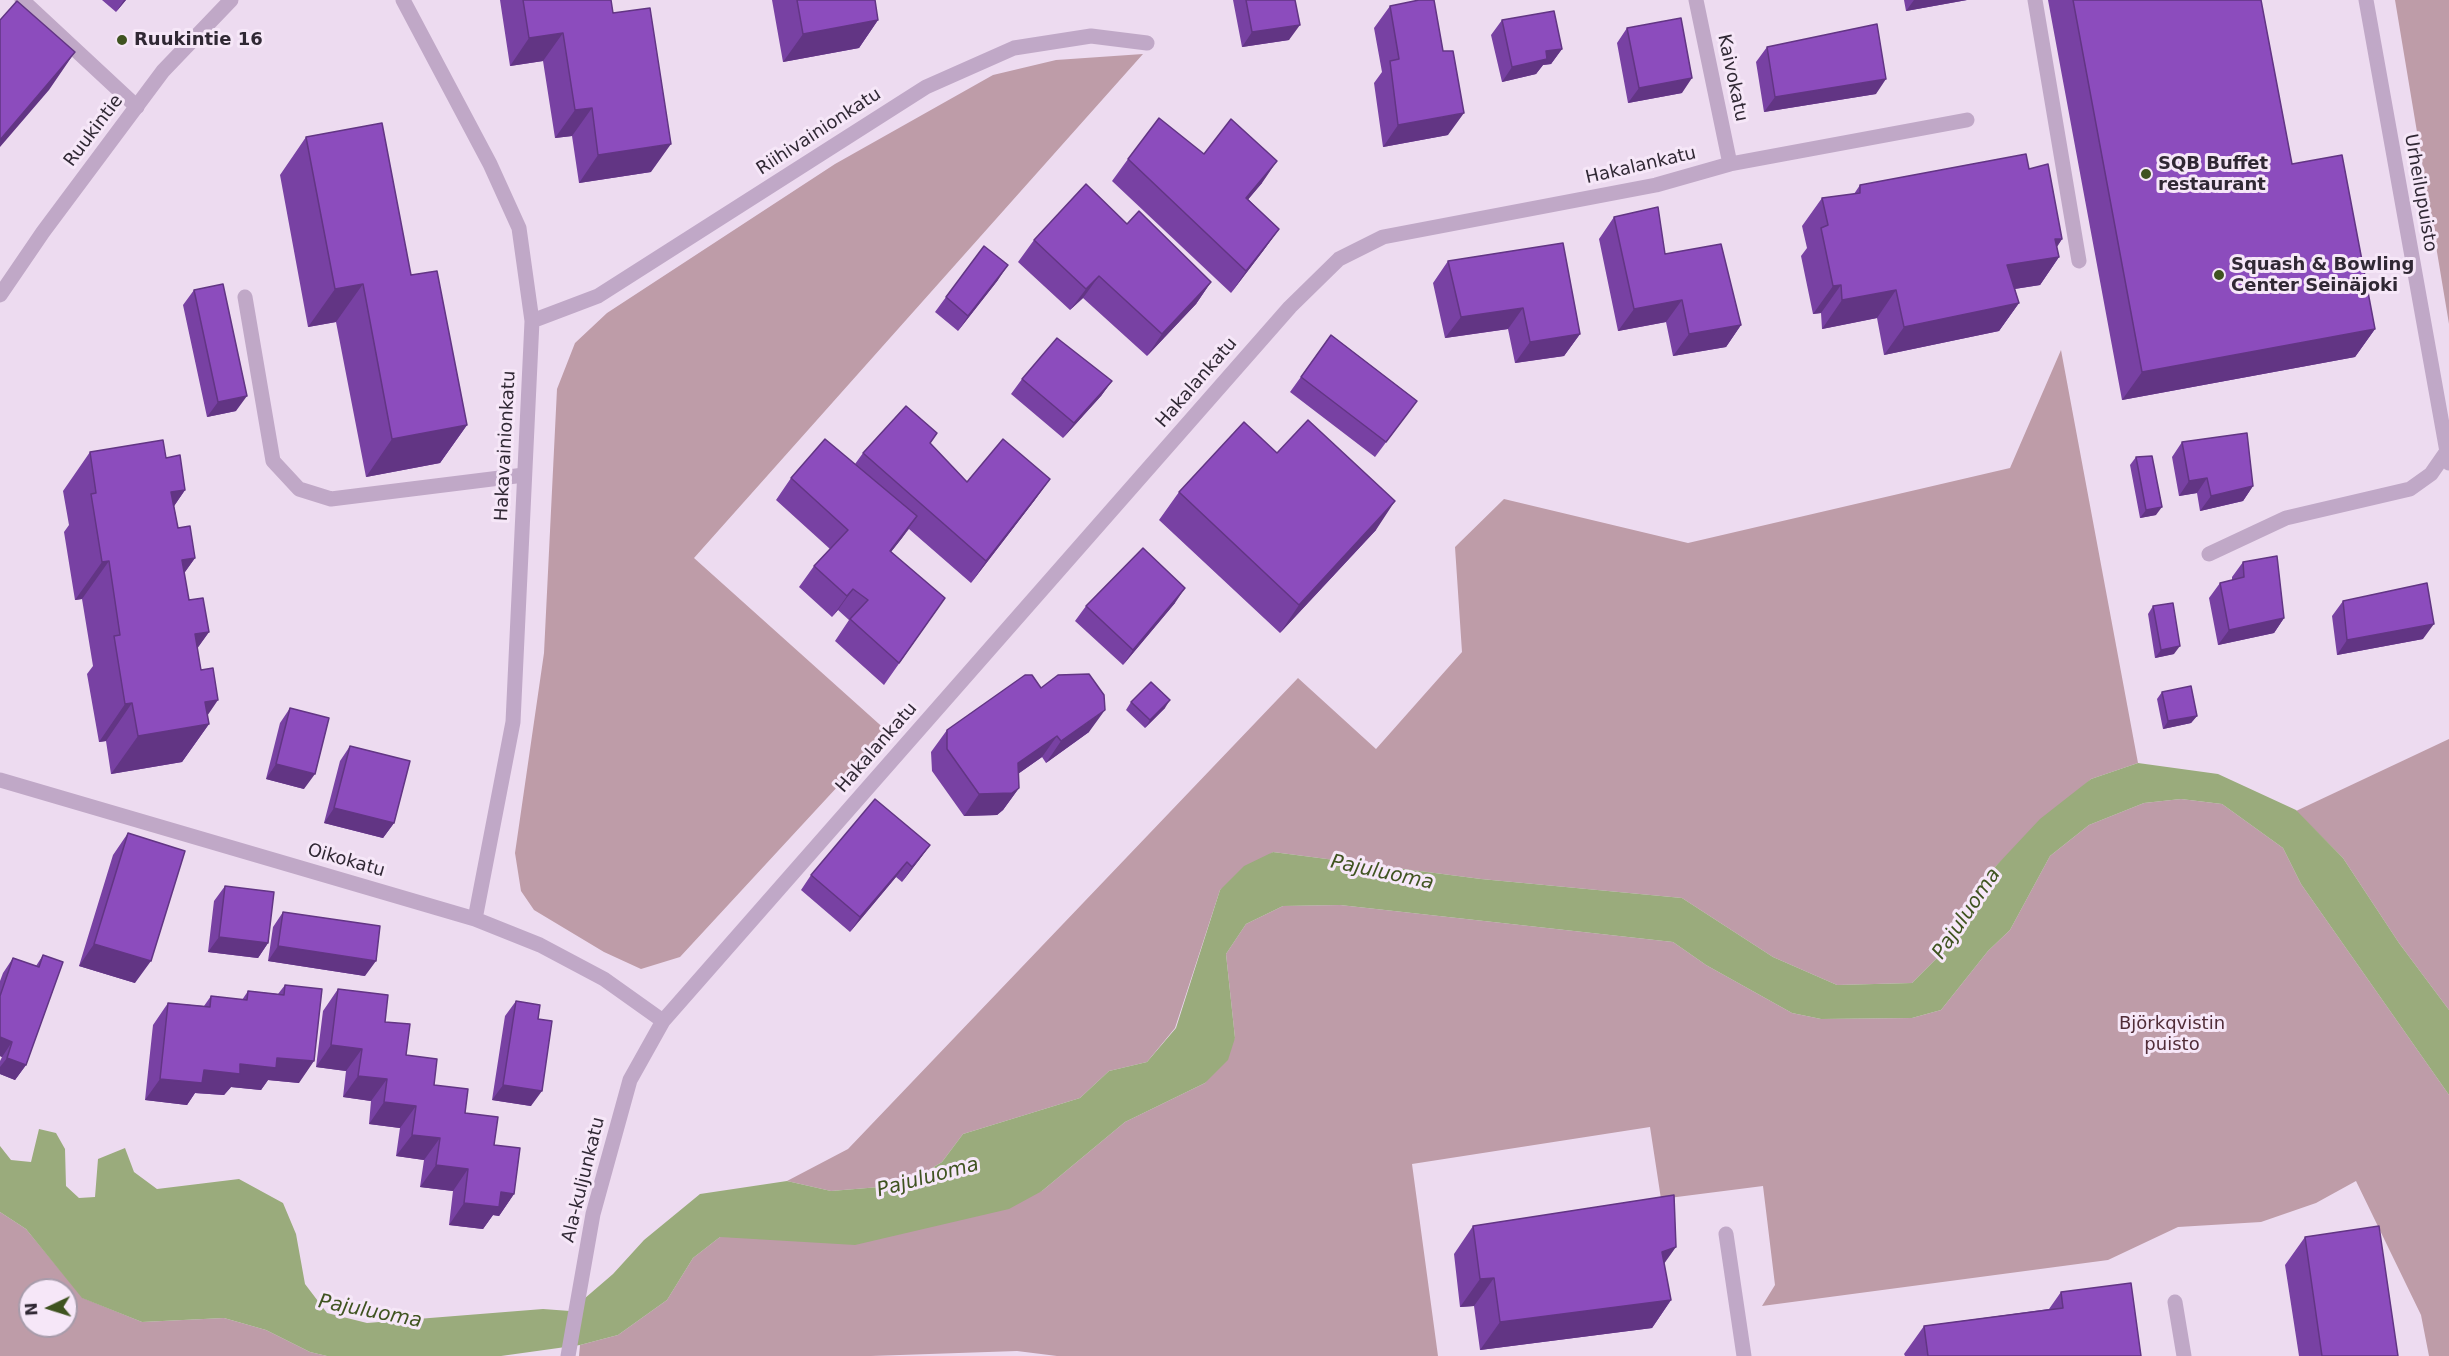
<!DOCTYPE html>
<html>
<head>
<meta charset="utf-8">
<style>
  body { margin:0 }
  #map { position:relative; width:2449px; height:1356px; overflow:hidden; background:#eddbf0; font-family:"DejaVu Sans",sans-serif }
  canvas { display:block }
  .north { position:absolute; left:18px; top:1278px; width:60px; height:60px; box-sizing:border-box; background:#f6e7f8; border:2px solid #a79baa; border-radius:50%; rotate:266deg; font-size:16px; font-weight:700; line-height:24px; text-align:center; color:#302834 }
  .north::after { content:''; display:block; margin:auto; width:21px; height:27px; background:#3f5320; clip-path:polygon(50% 0,100% 100%,50% 72%,0 100%) }
</style>
</head>
<body>
<div id="map">
<canvas width="2449" height="1356"></canvas>
<div class="north">N</div>
</div>
<script>
const ctx = document.querySelector('canvas').getContext('2d');
ctx.lineJoin = 'round';
function fillPath(path, color) {
  ctx.fillStyle = color;
  ctx.fill(path, 'evenodd');
}
function trace(path, color, width, dash) {
  ctx.strokeStyle = color;
  ctx.lineWidth = width;
  ctx.lineCap = dash ? 'butt' : 'round';
  ctx.setLineDash(dash || []);
  ctx.stroke(path);
}
function drawText(font, color, halo, rows, align = 'center') {
  ctx.font = font + ' "DejaVu Sans",sans-serif';
  ctx.lineWidth = 6;
  ctx.setLineDash([]);
  ctx.textBaseline = 'middle';
  ctx.strokeStyle = halo;
  ctx.fillStyle = color;
  for (const [text, x, y, turn = 0] of rows) {
    ctx.save();
    ctx.translate(x, y);
    ctx.rotate((+turn || 0) * Math.PI / 180);
    ctx.textAlign = isNaN(turn) ? turn : align;
    if (halo) ctx.strokeText(text, 0, 0);
    ctx.fillText(text, 0, 0);
    ctx.restore();
  }
}
const green = new Path2D(`
  M2395,0H2449V324Z
  M1143,54L694,558L888,732L680,957L641,969L604,952L534,910L521,891L515,853L544,653L557,389L575,343L607,313L835,164L993,75L1056,60Z
  M2061,350L2138,763L2091,779L1995,867L1951,944L1912,983L1837,985L1773,957L1682,898L1481,879L1273,852L1220,890L1175,1028L1147,1062L1109,1071L1080,1098L963,1134L942,1162L904,1185L831,1191L787,1181L848,1149L1298,678L1376,749L1462,652L1455,547L1504,499L1688,543L2010,468Z
  M2449,739V1010L2399,943L2343,858L2296,811Z
  M2181,799L2222,804L2283,848L2301,884L2449,1095V1356H2429L2421,1315L2356,1181L2316,1203L2261,1222L2178,1227L2108,1260L1762,1306L1775,1285L1763,1186L1661,1199L1650,1127L1412,1164L1438,1356H1057L1017,1351L871,1356H579L580,1345L618,1335L667,1300L693,1258L720,1237H758L1042,1191L1125,1122L1205,1083L1235,1038L1226,954L1246,924L1283,906L1340,905L1673,942L1706,965L1792,1013L1821,1019L1912,1018L1941,1010L1988,951L2010,930L2050,856L2089,825L2144,803Z
  M0,1212L26,1229L83,1298L142,1322L224,1318L266,1330L310,1352L327,1356H0ZM30,1290H66V1326H30Z`);
const water = new Path2D(`
  M2138,763L2218,774L2296,810L2343,858L2399,943L2449,1010V1095L2301,884L2283,848L2222,804L2181,799L2144,803L2089,825L2050,856L2010,930L1988,951L1941,1010L1912,1018L1821,1019L1792,1013L1706,965L1673,942L1340,905L1283,906L1246,924L1226,954L1235,1038L1228,1060L1205,1083L1125,1122L1042,1191L1009,1209L855,1245L720,1237L693,1258L667,1300L618,1335L580,1345L501,1356H327L310,1352L266,1330L224,1318L142,1322L82,1298L26,1229L0,1212V1146L11,1160L31,1162L39,1129L56,1133L65,1149L66,1186L79,1198L95,1197L98,1159L125,1148L134,1172L157,1189L239,1179L283,1203L296,1234L305,1284L327,1313L367,1323L543,1309L570,1311L613,1274L644,1240L700,1194L787,1181L831,1191L904,1185L942,1162L963,1134L1080,1098L1109,1071L1147,1062L1176,1028L1220,890L1244,866L1273,852L1481,879L1682,898L1773,957L1837,985L1912,983L1951,944L1995,867L2040,819L2091,779Z`);
const service = new Path2D(`
  M22,0L137,107
  M2035,0L2079,261
  M245,297L273,461L299,489L331,499L524,475
  M2209,554L2286,518L2410,489L2431,474L2447,451`);
const minor = new Path2D(`
  M403,0L490,164L519,228L532,321L513,722L475,919
  M1696,0L1730,164
  M2366,0L2449,463
  M532,321L598,296L926,87L1014,48L1091,36L1147,43
  M0,780L475,919L540,945L604,979L663,1021
  M1726,1234L1744,1356
  M2175,1302L2184,1356
  M568,1356L593,1214L630,1080L663,1021L1290,307L1339,259L1383,237L1656,185L1730,164L1967,120`);
const tertiary = new Path2D(`
  M0,295L43,232L163,71L231,0`);
const wall = new Path2D(`
  M102,0H126L116,12Z
  M500,0H611L613,13L651,172L579,183L572,136L555,138L543,61L510,66Z
  M772,0H875L878,20L859,48L783,62Z
  M1233,0H1295L1289,40L1242,47Z
  M1904,0H1967L1906,11Z
  M2048,0H2261L2292,164L2375,329L2355,357L2122,400Z
  M1390,6L1448,135L1383,147L1374,83L1382,72L1374,28Z
  M1502,20L1562,49L1551,64L1543,65L1536,74L1502,82L1491,35Z
  M1627,28L1682,93L1628,103L1617,43Z
  M1767,47L1876,94L1764,112L1756,62Z
  M306,137L411,275L467,425L440,463L366,477L336,322L308,327L280,175Z
  M1204,154L1262,183L1248,199L1279,229L1263,251L1231,293L1112,181L1128,159Z
  M2029,169L2062,239L2057,247L2059,257L2040,285L2015,289L2019,303L1999,331L1884,355L1877,318L1822,329L1821,313L1813,314L1801,256L1807,248L1802,226L1822,198L1854,194L1860,185Z
  M1614,217L1665,254L1741,325L1726,347L1673,356L1666,322L1618,331L1599,239Z
  M1127,224L1211,282L1196,304L1147,356L1083,298L1070,310L1018,262L1034,240Z
  M1448,261L1580,334L1564,356L1515,363L1508,329L1445,338L1433,283Z
  M998,280L958,331L935,312L946,297Z
  M194,290L236,411L207,417L183,305Z
  M1331,335L1417,401L1375,457L1290,392Z
  M1022,379L1112,381L1101,396L1063,438L1011,394Z
  M2182,442L2253,486L2243,501L2200,511L2197,493L2179,496L2172,457Z
  M930,443L967,482L1050,479L1034,501L971,583L909,529L891,552L945,598L884,685L835,641L849,620L838,610L832,617L799,587L814,566L830,549L776,500L791,478L855,464L863,453Z
  M90,452L166,458L185,490L174,506L178,528L195,558L184,573L189,600L209,632L197,648L209,724L182,762L111,774L106,741L99,742L87,674L93,666L82,599L75,600L64,532L69,525L63,491Z
  M2136,457L2156,515L2140,518L2130,465Z
  M1179,492L1376,530L1280,633L1159,520Z
  M2243,562L2284,618L2274,633L2218,645L2209,598L2220,583L2232,580V577Z
  M2343,601L2423,639L2337,655L2332,616Z
  M1175,603L1123,665L1075,621L1086,606Z
  M2153,606L2174,654L2155,658L2148,614Z
  M1041,688L1089,732L1046,763L1042,757L1018,774L1019,788L1003,810L997,815L964,816L932,771L931,752L947,730Z
  M2162,692L2197,716L2191,723L2163,729L2157,699Z
  M1131,702L1165,708L1145,728L1126,710Z
  M290,708L304,789L266,779L280,723Z
  M350,746L394,823L383,838L324,823L340,761Z
  M128,833L135,983L79,966L113,855Z
  M930,845L919,860L902,882L896,877L850,932L801,890L811,875Z
  M225,886L268,943L258,958L208,952L214,901Z
  M283,912L365,976L268,961L273,927Z
  M43,955L26,1065L15,1080L0,1074V1061L2,1057L0,1056V981L3,973L13,958L36,966Z
  M285,985L299,1083L268,1080L261,1090L231,1087L224,1095L195,1093L187,1105L145,1100L153,1025L168,1003L204,1006L211,996L242,1000L248,991L278,994Z
  M338,989L385,1022L406,1055L434,1085L465,1113L494,1145L514,1194L499,1216L493,1215L483,1229L449,1225L453,1191L420,1187L424,1160L396,1156L400,1128L369,1124L371,1101L343,1097L346,1071L316,1067L323,1011Z
  M516,1001L538,1019L531,1106L492,1100L505,1016Z
  M1473,1226L1664,1264L1671,1300L1652,1328L1480,1350L1474,1306L1460,1307L1454,1254Z
  M2305,1237L2398,1356H2299L2285,1265Z
  M2061,1292L2141,1356H1905L1904,1354L1924,1326L2049,1309Z`);
const shadedWall = new Path2D(`
  M124,0H126L116,12Z
  M1914,0H1967L1906,11Z
  M878,20L859,48L783,62L803,34Z
  M1300,25L1289,40L1242,47L1252,32Z
  M563,33L543,61L510,66L529,38Z
  M1562,49L1551,64L1543,65L1536,74L1502,82L1512,67L1546,51Z
  M75,52L49,90L0,147V140Z
  M1692,78L1682,93L1628,103L1639,88Z
  M1886,79L1876,94L1764,112L1775,97Z
  M592,108L572,136L555,138L575,110Z
  M1464,113L1448,135L1383,147L1398,125Z
  M671,144L651,172L579,183L598,155Z
  M1277,161L1262,183L1231,220L1246,198Z
  M1279,229L1263,251L1231,293L1246,271Z
  M2055,239H2062L2049,258L2059,257L2040,285L1988,293L2007,265Z
  M1008,265L998,280L958,331L968,316Z
  M1099,276L1083,298L1070,310L1086,289Z
  M1211,282L1196,304L1147,356L1162,334Z
  M363,284L336,322L308,327L335,289Z
  M1841,285L1821,313L1813,314L1833,286Z
  M1896,290L1877,318L1822,329L1842,300Z
  M1682,300L1666,322L1618,331L1634,309Z
  M2019,303L1999,331L1884,355L1904,327Z
  M1523,308L1508,329L1445,338L1461,317Z
  M1741,325L1726,347L1673,356L1689,334Z
  M2375,329L2355,357L2122,400L2142,372Z
  M1580,334L1564,356L1515,363L1530,342Z
  M1112,381L1101,396L1063,438L1074,423Z
  M247,396L236,411L207,417L218,402Z
  M467,425L440,463L366,477L392,439Z
  M2207,478L2197,493L2179,496L2189,481Z
  M1050,479L1034,501L971,583L986,561Z
  M2253,486L2243,501L2200,511L2211,496Z
  M185,490L159,528L171,492Z
  M1395,501L1376,530L1280,633L1299,605Z
  M2162,507L2156,515L2140,518L2146,510Z
  M917,516L902,538L874,573L890,551Z
  M195,558L168,596L182,560Z
  M109,561L82,599L75,600L102,562Z
  M1185,588L1175,603L1123,665L1133,650Z
  M853,589L838,610L832,617L847,596Z
  M2284,618L2274,633L2218,645L2229,630Z
  M2434,624L2423,639L2337,655L2347,640Z
  M209,632L182,670L195,634Z
  M2180,646L2174,654L2155,658L2161,650Z
  M218,700L201,725L209,724L182,762L111,774L138,736L205,702Z
  M1170,700L1165,708L1145,728L1150,720Z
  M132,703L106,741L99,742L125,704Z
  M1105,710L1089,732L1046,763L1061,741Z
  M2197,716L2191,723L2163,729L2168,721Z
  M1057,736L1042,757L1002,785L1018,763Z
  M276,764L315,774L304,789L266,779Z
  M1019,788L1003,810L997,815L964,816L979,794Z
  M334,808L394,823L383,838L324,823Z
  M930,845L919,860L902,882L912,867Z
  M907,862L896,877L850,932L860,917Z
  M219,937L268,943L258,958L208,952Z
  M94,944L151,961L135,983L79,966Z
  M278,946L376,961L365,976L268,961Z
  M0,1037L12,1042L2,1057L0,1056Z
  M331,1045L362,1049L346,1071L316,1067Z
  M7,1058L26,1065L15,1080L0,1074V1067Z
  M277,1058L314,1061L299,1083L268,1080L261,1090L231,1087L224,1095L195,1093L187,1105L145,1100L160,1079Z
  M358,1076L387,1079L371,1101L343,1097Z
  M503,1085L542,1091L531,1106L492,1100Z
  M384,1102L416,1106L400,1128L369,1124Z
  M412,1135L440,1138L424,1160L396,1156Z
  M436,1165L468,1169L453,1191L420,1187Z
  M501,1192L514,1194L499,1216L493,1215L483,1229L449,1225L464,1203Z
  M1676,1247L1656,1275L1662,1252Z
  M1494,1278L1474,1306L1460,1307L1480,1279Z
  M1671,1300L1652,1328L1480,1350L1500,1322Z`);
const building = new Path2D(`
  M523,0H611L613,13L650,8L671,144L598,155L592,108L575,110L563,33L529,38Z
  M797,0H875L878,20L803,34Z
  M1246,0H1295L1300,25L1252,32Z
  M1419,0H1434L1443,51H1453L1464,113L1398,125L1390,61L1399,59L1390,6Z
  M2073,0H2261L2292,164L2342,155L2375,329L2142,372Z
  M17,1L75,52L0,140V20Z
  M1554,11L1562,49L1546,51L1547,59L1512,67L1502,20Z
  M1681,18L1692,78L1639,88L1627,28Z
  M1877,24L1886,79L1775,97L1767,47Z
  M1159,118L1204,154L1231,119L1277,161L1246,198L1279,229L1246,271L1128,159Z
  M382,123L411,275L437,271L467,425L392,439L363,284L335,289L306,137Z
  M2026,154L2029,169L2048,164L2062,239H2055L2059,257L2007,265L2019,303L1904,327L1896,290L1842,300L1841,285L1833,286L1821,228L1828,225L1822,198L1860,193V185Z
  M1086,184L1127,224L1139,211L1211,282L1162,334L1099,276L1086,289L1034,240Z
  M1658,207L1665,254L1721,244L1741,325L1689,334L1682,300L1634,309L1614,217Z
  M1563,243L1580,334L1530,342L1523,308L1461,317L1448,261Z
  M984,246L1008,265L968,316L946,297Z
  M223,284L247,396L218,402L194,290Z
  M1331,335L1417,401L1386,442L1301,377Z
  M1057,338L1112,381L1074,423L1022,379Z
  M906,406L937,433L930,443L967,482L1003,439L1050,479L986,561L863,453Z
  M1308,420L1395,501L1299,605L1179,492L1244,422L1277,453Z
  M2247,433L2253,486L2211,496L2207,478L2189,481L2182,442Z
  M825,439L917,516L890,551L945,598L899,663L850,619L868,600L853,589L847,596L814,566L848,530L791,478Z
  M163,440L166,458L180,455L185,490L171,492L178,528L190,526L195,558L182,560L189,600L203,598L209,632L195,634L201,670L213,668L218,700L205,702L209,724L138,736L132,703L125,704L114,636L120,635L109,561L102,562L91,494L96,493L90,452Z
  M2152,456L2162,507L2146,510L2136,457Z
  M1143,548L1185,588L1133,650L1086,606Z
  M2277,556L2284,618L2229,630L2220,583L2244,577L2243,562Z
  M2427,583L2434,624L2347,640L2343,601Z
  M2173,603L2180,646L2161,650L2153,606Z
  M1089,674L1104,695L1105,710L1061,741L1057,736L1018,763L1019,788L1012,793L979,794L947,749V730L1025,675H1032L1041,688L1058,675Z
  M1151,682L1170,700L1150,720L1131,702Z
  M2191,686L2197,716L2168,721L2162,692Z
  M290,708L329,718L315,774L276,764Z
  M350,746L410,761L394,823L334,808Z
  M875,799L930,845L912,867L907,862L860,917L811,875Z
  M128,833L185,851L151,961L94,944Z
  M225,886L274,892L268,943L219,937Z
  M283,912L380,926L376,961L278,946Z
  M43,955L63,962L26,1065L7,1058L12,1042L0,1037V996L13,958L39,967Z
  M285,985L322,989L314,1061L277,1058L276,1068L240,1064V1074L204,1070L202,1083L160,1079L168,1003L210,1007L211,996L247,1000L248,991L284,995Z
  M338,989L388,995L385,1022L410,1024L406,1055L437,1059L434,1085L468,1089L465,1113L498,1117L494,1145L520,1148L514,1194L501,1192L499,1207L464,1203L468,1169L436,1165L440,1138L412,1135L416,1106L384,1102L387,1079L358,1076L362,1049L331,1045Z
  M516,1001L540,1005L538,1019L552,1021L542,1091L503,1085Z
  M1674,1195L1676,1247L1662,1252L1671,1300L1500,1322L1494,1278L1480,1279L1473,1226Z
  M2379,1226L2398,1356H2322L2305,1237Z
  M2131,1283L2141,1356H1928L1924,1326L2063,1308L2061,1292Z`);
const markers = [
  [122,40,6,"#3f5320"],
  [2146,174,6,"#3f5320"],
  [2219,275,6,"#3f5320"]
];
const poiNames = [
  ["Ruukintie 16",134,40],
  ["SQB Buffet",2158,164],
  ["restaurant",2158,185],
  ["Squash & Bowling",2231,265],
  ["Center Seinäjoki",2231,286]
];
const streetNames = [
  ["Kaivokatu",1732,78,78],
  ["Ruukintie",94,131,-53],
  ["Riihivainionkatu",819,132,-33],
  ["Hakalankatu",1641,166,-13],
  ["Urheilupuisto",2420,193,80],
  ["Hakalankatu",1197,383,-49],
  ["Hakavainionkatu",506,446,-87],
  ["Hakalankatu",877,748,-49],
  ["Oikokatu",346,861,16],
  ["Ala-kuljunkatu",584,1180,-76]
];
const parkNames = [
  ["Björkqvistin",2172,1024],
  ["puisto",2172,1045]
];
const waterNames = [
  ["Pajuluoma",1382,873,12],
  ["Pajuluoma",1967,914,-56],
  ["Pajuluoma",928,1178,-15],
  ["Pajuluoma",370,1312,11]
];
fillPath(green, '#be9ca8');
fillPath(water, '#9aab7c');
trace(service, '#c0a8c7', 15);
trace(minor, '#c0a8c7', 15);
trace(tertiary, '#c0a8c7', 15);
fillPath(wall, '#7841a3');
fillPath(shadedWall, '#623584');
fillPath(building, '#8c4cbd');
trace(building, '#623584', 1.5);
for (const [x, y, r, color] of markers) {
  const dot = new Path2D();
  dot.arc(x, y, r, 0, 2 * Math.PI);
  ctx.fillStyle = color;
  ctx.fill(dot);
  trace(dot, '#f6e7f8', 2);
}
drawText('bold 18px', '#302834', '#f6e7f8', poiNames, 'left');
drawText('18px', '#302834', '#f6e7f8', streetNames);
drawText('18px', '#512d38', '#f6e7f8', parkNames);
drawText('italic 20px', '#3f5320', '#f6e7f8', waterNames);
</script>
</body>
</html>
